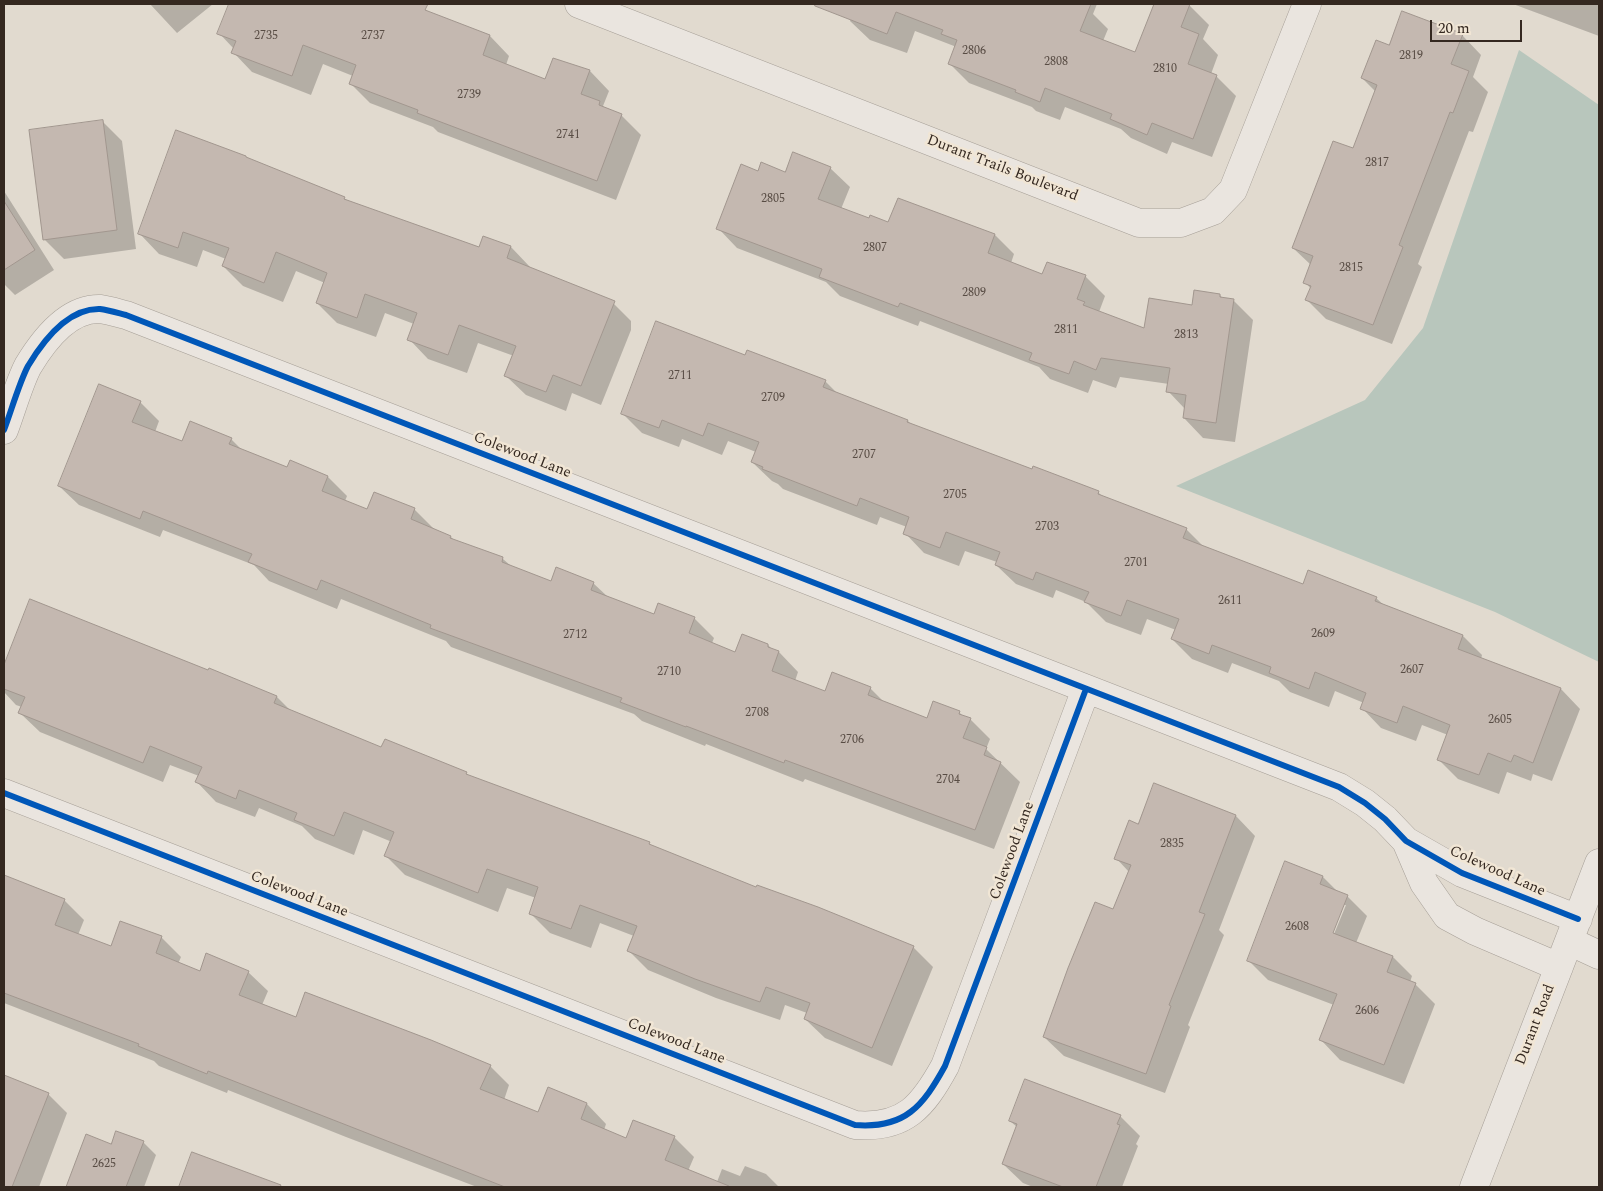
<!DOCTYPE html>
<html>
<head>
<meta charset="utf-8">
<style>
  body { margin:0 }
  #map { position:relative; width:1603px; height:1191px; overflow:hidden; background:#e1dacf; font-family:Spectral,serif }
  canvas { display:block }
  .frame { position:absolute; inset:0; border:5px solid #342820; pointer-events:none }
  .scale { position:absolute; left:1430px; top:20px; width:92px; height:22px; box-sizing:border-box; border:2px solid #342820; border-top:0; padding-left:6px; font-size:15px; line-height:18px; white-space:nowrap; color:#342820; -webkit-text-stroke:4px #f1e6d5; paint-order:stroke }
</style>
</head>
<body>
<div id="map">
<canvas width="1603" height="1191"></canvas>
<div class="frame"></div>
<div class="scale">20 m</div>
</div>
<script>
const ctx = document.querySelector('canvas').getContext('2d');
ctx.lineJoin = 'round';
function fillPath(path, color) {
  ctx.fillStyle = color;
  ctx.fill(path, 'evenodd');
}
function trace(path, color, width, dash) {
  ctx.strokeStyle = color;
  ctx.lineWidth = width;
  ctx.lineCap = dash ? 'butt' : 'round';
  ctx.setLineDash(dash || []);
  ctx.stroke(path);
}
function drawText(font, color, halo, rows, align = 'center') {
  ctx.font = font + ' Spectral,serif';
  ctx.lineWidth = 5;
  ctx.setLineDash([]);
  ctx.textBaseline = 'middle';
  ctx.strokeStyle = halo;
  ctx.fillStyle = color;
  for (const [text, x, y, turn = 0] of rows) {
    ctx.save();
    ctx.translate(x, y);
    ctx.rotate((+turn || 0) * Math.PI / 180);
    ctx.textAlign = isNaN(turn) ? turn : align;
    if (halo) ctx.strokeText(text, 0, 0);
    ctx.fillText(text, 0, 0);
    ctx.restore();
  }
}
const water = new Path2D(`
  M1519,50L1599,105V662L1495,612L1176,486L1365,400L1423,328Z`);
const shadow = new Path2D(`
  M150,4H213L177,33Z
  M230,4H374L384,7L385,4H413L425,9L430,13L490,36L509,56L506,65L546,80L554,59L590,71L609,91L603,106L606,109L621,115L641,135L616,200L438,132L433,127L370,103L350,83L353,76L323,64L311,95L252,72L233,52L234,49L219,33Z
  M855,4H1097L1093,14L1108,29L1103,41L1136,54L1155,4H1184L1189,5L1209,25L1203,39L1218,55L1211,74L1216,76L1236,96L1212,157L1172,142L1167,154L1131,138L1121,129L1065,107L1060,120L1036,111L1032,107L969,83L949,63L956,47L954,46L915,31L907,53L870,40L850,21L856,5Z
  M1513,4H1599V36Z
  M1462,35L1481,55L1473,77L1488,92L1473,132L1469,131L1418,264L1422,267L1392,344L1326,319L1307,300L1311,289L1305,282L1311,265L1293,248L1353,150L1376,92L1362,78L1389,47Z
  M102,121L122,141L136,249L64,259L44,239Z
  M248,159L344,198L348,201L479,249L484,237L511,247L530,267V268L611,301L631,321V330L601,405L572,393L566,411L526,395L506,376L514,356L478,343L467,373L428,359L409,339L414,324L385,313L376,337L337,323L317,303L325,283L296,271L283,302L243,286L223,266L226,259L203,250L197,267L159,254L140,234Z
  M830,168L850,187L841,209L869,220L995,235L1014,254L1011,263L1043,276H1085L1105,296L1099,312L1145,330L1193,306L1220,295L1223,299L1233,300L1253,320L1235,442L1203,438L1184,418L1185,409L1168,391L1169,384L1120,377L1116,388L1093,380L1088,393L1050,379L1039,367L920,321L918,326L840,296L826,282L737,248L718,228L759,172L786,173Z
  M4,191L54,270L15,295L4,284Z
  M746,357L825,381L839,395L908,421L912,425L1032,471L1098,492L1103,497L1186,529L1205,548L1304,586L1309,572L1376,598L1385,606L1463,636L1482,655L1481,659L1561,689L1580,709L1552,781L1533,774L1531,781L1507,772L1499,794L1458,779L1438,759L1448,735L1422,725L1416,741L1381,728L1362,708L1364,703L1335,691L1329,707L1290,692L1279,681L1232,663L1228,673L1192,659L1172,639L1176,630L1147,619L1141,635L1106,622L1086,602L1056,590L1053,598L1016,584L996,565L997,562L965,551L959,566L924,553L905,533L907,527L880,517L877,525L783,489L778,484L772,481L752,462L756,452L728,441L722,455L682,439L679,447L642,433L622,413Z
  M140,402L159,421L155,432L183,443L231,439L242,450L288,468L328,477L347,496L345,501L368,511L414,509L434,529L451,537L455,541L503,559L511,566L552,582L593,583L608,597L655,616L694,618L714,638L712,643L736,653L768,645L773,650L779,652L798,672L795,681L826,693L870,688L885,703L928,719L959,712L964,717L970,719L990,739L986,749L1020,782L994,849L805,779L803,782L706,744L705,746L642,721L634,714L451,647L446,641L341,599L337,609L269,581L254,565L163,530L160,537L79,505L59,486Z
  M31,600L208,672L277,697L292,712L382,749L466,773L468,776L649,843L653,847L757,889L913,947L933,967L892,1066L825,1038L805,1019L807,1013L785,1005L780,1020L716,998L648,970L629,951L634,936L600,923L591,948L550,933L530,913L536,898L507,888L498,912L405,875L386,856L392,842L363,830L354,855L315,839L302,826L259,808L255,817L216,802L197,782L199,776L170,765L163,782L40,732L20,713L22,707L16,705L4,692V668Z
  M1154,785L1236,816L1255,836L1219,930L1224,935L1188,1025L1190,1027L1165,1093L1064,1056L1044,1037L1114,910L1129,872L1116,858L1139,826Z
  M1286,863L1323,877L1338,892L1347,896L1367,916L1356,943L1393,957L1412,976L1410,982L1415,984L1435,1004L1404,1084L1340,1060L1321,1040L1334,1005L1268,980L1248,960ZM1343,905H1346L1332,939L1330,938Z
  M4,876L64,900L84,920L78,935L112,947L161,937L181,957L178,964L200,973L248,972L268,991L262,1005L296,1019L490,1066L509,1085L504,1100L539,1114L549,1089L587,1104L606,1124L604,1130L627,1140L674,1137L694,1157L688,1171L717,1182L722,1169L740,1176L745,1166L766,1174L779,1187H477L346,1137L228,1090L227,1093L159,1066L154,1061L4,1003Z
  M4,1077L48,1094L67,1113L39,1187H14L4,1183Z
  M1120,1116L1140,1136L1136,1144L1138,1146L1122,1187H1033L1023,1183L1003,1164L1017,1127L1010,1121Z
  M143,1142L156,1155L144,1187H69L68,1185L112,1145Z
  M193,1153L245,1172L259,1187H180Z`);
const building = new Path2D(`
  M229,4H428L425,10L490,35L483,55L545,79L553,58L590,70L581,94L600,101L599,105L622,114L597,181L417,113L418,110L349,84L356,65L303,45L292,76L231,53L236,41L217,34Z
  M815,4H1091L1080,31L1135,52L1154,4H1190L1181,27L1199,34L1188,64L1217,75L1193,139L1152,123L1147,135L1110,119L1112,114L1045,88L1040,102L1015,92L1016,90L948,64L957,40L941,34L943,30L896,12L887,34L815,6Z
  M1402,11L1463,34L1451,64L1469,71L1453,113L1450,112L1399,245L1403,247L1373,325L1305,300L1311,286L1303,283L1313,256L1292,248L1333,141L1353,148L1377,85L1361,78L1376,40L1389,45Z
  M103,120L117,230L43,240L29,130Z
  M176,130L246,156V157L345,197L344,199L479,247L483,236L511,246L507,258L615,301L581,386L553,375L546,392L504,376L516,346L459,325L448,355L407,340L417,313L365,294L357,318L316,303L327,273L276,252L264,283L222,266L229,248L183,232L178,248L138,234Z
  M793,152L831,167L818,199L869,218L870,215L888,222L898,198L995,234L988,253L1042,274L1047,262L1086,275L1077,299L1085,302L1083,305L1144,328L1149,298L1192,305L1194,290L1220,294V297L1234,299L1216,423L1183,418L1186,395L1166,392L1170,368L1101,358L1096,370L1074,361L1069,374L1029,360L1032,353L900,303L898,307L819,277L822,269L716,229L741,164L758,171L761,162L785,172Z
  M4,201L35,250L4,270Z
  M656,321L745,355L747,350L826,380L823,387L908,420L907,422L1032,469L1033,466L1099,491L1098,494L1187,528L1183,538L1303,584L1308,570L1377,597L1375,601L1463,635L1458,649L1561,688L1533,763L1514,755L1511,762L1488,753L1479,775L1437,760L1450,725L1403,706L1397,723L1360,709L1366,693L1315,672L1309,689L1269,673L1271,667L1212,645L1209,654L1171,639L1179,619L1127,600L1121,616L1084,602L1089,592L1036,572L1033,580L995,565L1000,552L946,532L940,548L903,534L909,517L860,498L857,506L762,469L763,467L751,462L759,442L708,423L703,436L662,420L659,428L621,414Z
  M99,384L141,401L132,422L182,441L190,421L232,438L229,444L287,467L290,460L328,476L322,491L367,509L374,492L415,508L411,519L451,536L450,538L503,557L502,562L551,581L556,567L594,582L591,590L654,614L658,603L695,617L689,633L735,652L742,634L768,644V647L779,651L772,671L825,691L832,672L871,687L868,695L927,718L933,701L960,711L959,714L971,718L963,738L987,747L984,755L1001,762L975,830L785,760L784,763L686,726V727L620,702L622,698L430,628L431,625L321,580L317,590L248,562L252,554L143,511L140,519L58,486Z
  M30,599L208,670L209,668L277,696L274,703L381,747L385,739L467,772L466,774L650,842L649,844L756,887L757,885L818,907L914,946L872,1048L804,1019L810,1003L766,987L760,1002L695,979L627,951L637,926L580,905L571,929L529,914L538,887L487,869L478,893L384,856L394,832L344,812L334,836L294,820L297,813L239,790L236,799L195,782L202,767L150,746L143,763L18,713L25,697L4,689V665Z
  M1154,783L1236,815L1199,912L1205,914L1169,1005L1171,1006L1146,1074L1043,1037L1068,968L1095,902L1113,909L1131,865L1114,859L1129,820L1138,824Z
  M1285,861L1323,876L1320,884L1348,895L1333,933L1393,956L1387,972L1416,983L1384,1065L1319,1040L1337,994L1247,961Z
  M4,875L65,899L55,925L111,946L120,921L162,936L156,953L200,971L206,953L249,971L239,995L296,1017L305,992L431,1040L491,1065L480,1089L538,1112L548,1087L587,1103L581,1119L626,1138L633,1120L675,1136L665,1160L729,1186V1187H505L208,1071L207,1074L138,1046L139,1044L4,993Z
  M4,1075L49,1093L12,1187H4Z
  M1025,1079L1121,1115L1117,1124L1120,1125L1096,1187H1063L1002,1164L1017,1124L1009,1121Z
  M116,1131L144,1141L126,1187H66L86,1134L111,1144Z
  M192,1152L281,1185L280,1187H179Z`);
const minor = new Path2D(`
  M579,4L1139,223H1181L1213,211L1233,190L1307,4
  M4,430C11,412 19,383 28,366C43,341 68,308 100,309C108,310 118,313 126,315L1339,787L1365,803L1385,819L1406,841L1462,873L1578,919
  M4,793L855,1125C905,1129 923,1106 945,1066L1086,689
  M1406,841L1424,883L1447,916L1475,931L1559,967
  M1569,941L1599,955
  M1474,1187L1599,863`);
const cycleway = new Path2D(`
  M4,430C11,412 19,383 28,366C43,341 68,308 100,309C108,310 118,313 126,315L1339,787L1365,803L1385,819L1406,841L1462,873L1578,919
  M4,793L855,1125C905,1129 923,1106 945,1066L1086,689`);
const numberNames = [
  ["2735",266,37],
  ["2737",373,37],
  ["2806",974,52],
  ["2819",1411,57],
  ["2808",1056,63],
  ["2810",1165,70],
  ["2739",469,96],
  ["2741",568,136],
  ["2817",1377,164],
  ["2805",773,200],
  ["2807",875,249],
  ["2815",1351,269],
  ["2809",974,294],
  ["2811",1066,331],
  ["2813",1186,336],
  ["2711",680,377],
  ["2709",773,399],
  ["2707",864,456],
  ["2705",955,496],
  ["2703",1047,528],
  ["2701",1136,564],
  ["2611",1230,602],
  ["2609",1323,635],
  ["2712",575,636],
  ["2607",1412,671],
  ["2710",669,673],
  ["2708",757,714],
  ["2605",1500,721],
  ["2706",852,741],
  ["2704",948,781],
  ["2835",1172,845],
  ["2608",1297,928],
  ["2606",1367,1012],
  ["2625",104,1165]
];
const streetNames = [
  ["Durant Trails Boulevard",1002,169,21],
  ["Colewood Lane",522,456,21],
  ["Colewood Lane",1013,851,-70],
  ["Colewood Lane",1497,872,24],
  ["Colewood Lane",299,895,21],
  ["Durant Road",1536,1025,-69],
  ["Colewood Lane",676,1042,21]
];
fillPath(water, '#b8c6bc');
fillPath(shadow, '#0003');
fillPath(building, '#c4b8b0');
trace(building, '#a1968e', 1);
trace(minor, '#a69f97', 29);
trace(minor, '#eae5df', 28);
trace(cycleway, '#0057b8', 6);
drawText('12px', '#584c44', null, numberNames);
drawText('15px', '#342820', '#f1e6d5', streetNames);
</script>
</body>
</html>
